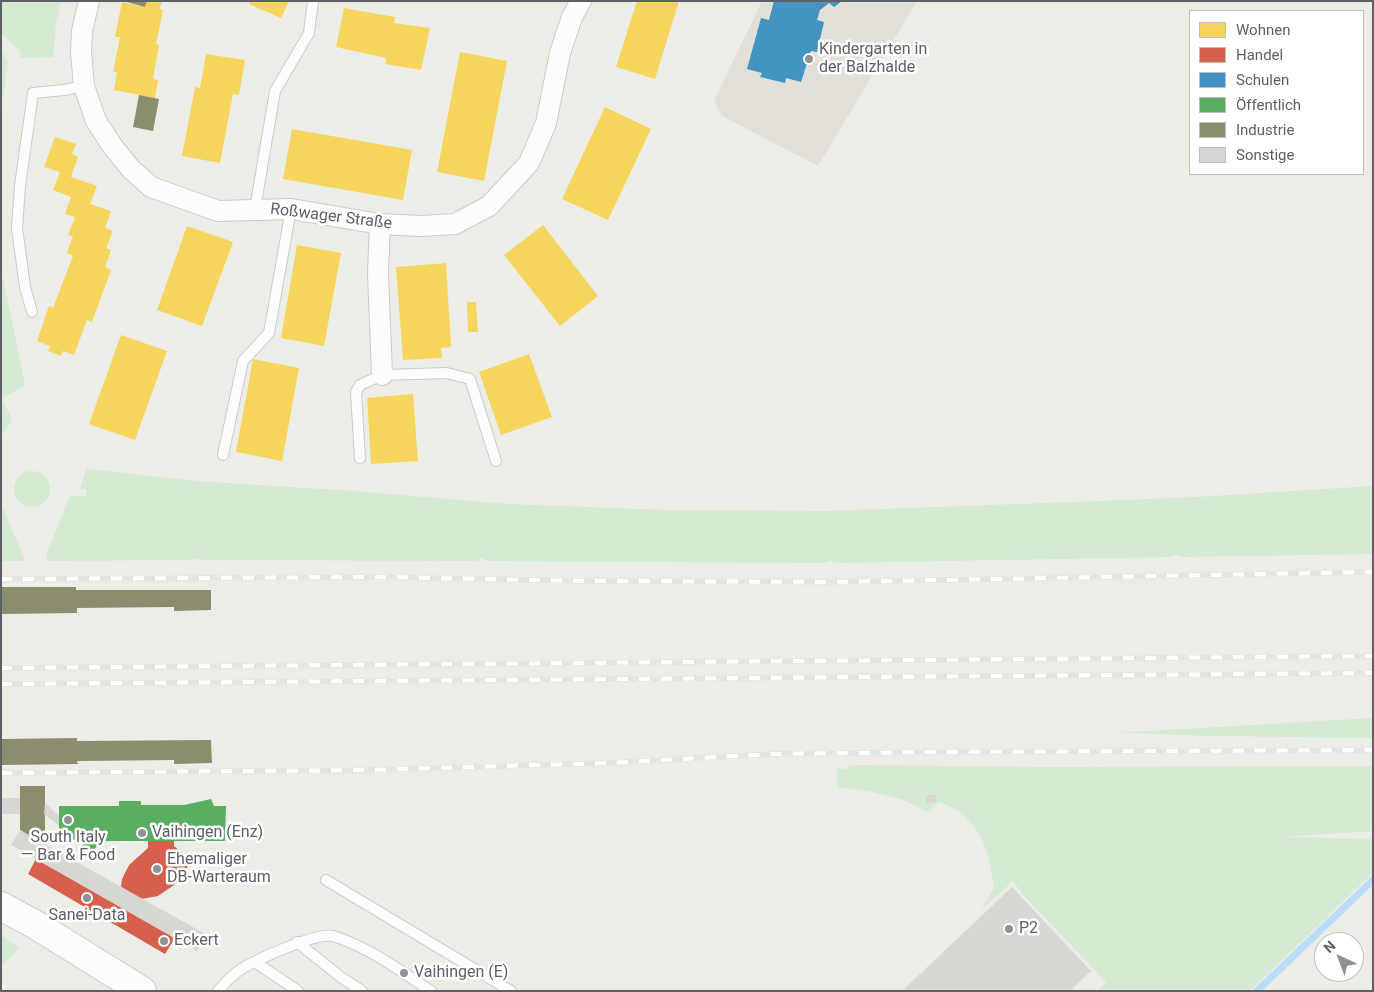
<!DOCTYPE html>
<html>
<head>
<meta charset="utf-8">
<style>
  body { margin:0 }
  #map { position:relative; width:1374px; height:992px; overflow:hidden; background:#edede8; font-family:Roboto,sans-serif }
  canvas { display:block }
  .frame { position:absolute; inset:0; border:2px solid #5d6066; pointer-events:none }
  .legend { position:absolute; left:1189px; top:10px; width:175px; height:165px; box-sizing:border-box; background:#fff; border:1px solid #bebfc2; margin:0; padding:6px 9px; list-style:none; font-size:15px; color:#5d6066 }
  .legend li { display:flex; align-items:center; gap:10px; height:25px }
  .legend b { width:25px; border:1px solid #bebfc2 }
  .north { position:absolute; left:1314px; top:932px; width:50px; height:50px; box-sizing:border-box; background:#fff; border:1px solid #bebfc2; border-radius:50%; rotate:317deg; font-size:14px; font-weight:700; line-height:20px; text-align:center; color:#5d6066 }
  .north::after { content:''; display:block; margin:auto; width:18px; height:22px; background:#8f9194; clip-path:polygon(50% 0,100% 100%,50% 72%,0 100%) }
</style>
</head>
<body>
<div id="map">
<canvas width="1374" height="992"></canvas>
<div class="frame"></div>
<ul class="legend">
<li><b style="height:14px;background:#f6d55c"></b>Wohnen</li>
<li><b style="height:14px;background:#d6604d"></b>Handel</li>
<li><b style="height:14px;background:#4393c3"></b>Schulen</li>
<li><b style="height:14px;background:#5aae61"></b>Öffentlich</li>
<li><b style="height:14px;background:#8c8c6e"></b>Industrie</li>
<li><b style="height:14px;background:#d7d6d3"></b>Sonstige</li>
</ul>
<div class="north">N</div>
</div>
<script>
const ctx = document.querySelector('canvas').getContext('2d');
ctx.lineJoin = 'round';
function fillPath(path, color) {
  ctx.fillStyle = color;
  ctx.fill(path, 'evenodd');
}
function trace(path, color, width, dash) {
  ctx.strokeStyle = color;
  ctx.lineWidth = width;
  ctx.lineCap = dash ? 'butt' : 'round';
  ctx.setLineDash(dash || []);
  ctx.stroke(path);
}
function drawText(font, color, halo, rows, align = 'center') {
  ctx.font = font + ' Roboto,sans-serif';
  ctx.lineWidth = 5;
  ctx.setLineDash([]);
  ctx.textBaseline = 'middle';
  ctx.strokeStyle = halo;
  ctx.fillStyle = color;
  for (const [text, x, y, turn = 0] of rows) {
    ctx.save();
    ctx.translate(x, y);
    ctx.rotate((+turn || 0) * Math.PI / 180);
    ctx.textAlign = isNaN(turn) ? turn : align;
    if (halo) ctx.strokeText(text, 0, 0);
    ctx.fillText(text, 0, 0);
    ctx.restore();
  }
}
const education = new Path2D(`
  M762,1H917L818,166L722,116L714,101Z`);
const green = new Path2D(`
  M1,1H61L56,23L53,57L20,58V51L1,33Z
  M1,50L8,62L1,113Z
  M1,268L25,385L2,399L12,419L4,433L1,434Z
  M86,469L195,481L354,491L507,504L667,510L826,511L1073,502L1196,497L1373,486V554L1182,557L1176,555L1171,557L837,563L831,561L824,563L488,561L482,558L476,561L202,560L196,558L190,560L47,561L46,556L70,496H86V489H80Z
  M14 489a18 18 0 1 1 36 0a18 18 0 1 1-36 0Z
  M1,510H4L25,561H1Z
  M1373,718V738L1212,736L1104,732H1131Z
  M859,765L1046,767L1373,766V831L1279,837L1373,839V873L1250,991H1097L1106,982L1024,896L1013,881L981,910L994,888C990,859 985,832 961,813C955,808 947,805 940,802L928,812L901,799L869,791L837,787V766L840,769H846L850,766Z
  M1,935L19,948L1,967Z`);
const homes = new Path2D(`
  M147,1H163L159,9L163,10L156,44L159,45L153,79L158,80L155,98L114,90L117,72H113L120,37H115L122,2L145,7Z
  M250,1H289L281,18L249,4Z
  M637,1H679L655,79L616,67Z
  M344,8L395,17L394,23L430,28L421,70L385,64L386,58L336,47Z
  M460,52L507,61L484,181L437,172Z
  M206,54L245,60L239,95L233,94L220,163L182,156L195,87L200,88Z
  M605,107L651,129L608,220L562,199Z
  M292,129L412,150L403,200L283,179Z
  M55,137L76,144L72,154L78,157L71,177L97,186L90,204L111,211L105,228L113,231L106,248L111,250L105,267L111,270L92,322L87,320L74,355L63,351L61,356L48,351L50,346L37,341L49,306L53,308L73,256L67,253L73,236L68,235L75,217L65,214L71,197L53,190L60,172L44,167Z
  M543,225L598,296L560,326L504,255Z
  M187,226L233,242L202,326L157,310Z
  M297,245L341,253L324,346L281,338Z
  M446,263L451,347L441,348L442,358L403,360L396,267Z
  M467,302H476L478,332H468Z
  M121,335L167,351L135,440L89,424Z
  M529,354L552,417L501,435L479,372Z
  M253,359L299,368L282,461L236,452Z
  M413,394L418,461L371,464L367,398Z`);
const shops = new Path2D(`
  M148,841H174V846L187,857L188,865L185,873L174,885L158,896L141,899L131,898L125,894L121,886L122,879L129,865L148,848Z
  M37,857L175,938L165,954L28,874Z`);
const schools = new Path2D(`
  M774,1H842L834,7L829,3L820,10L817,20L824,22L817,52L811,51L801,82L786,78L785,83L760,77L762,73L747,69L761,18L769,20Z`);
const public = new Path2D(`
  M211,799L214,806H226L225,841H102L90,854L80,848L87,840H59V806H119V801H141V805H184Z`);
const industry = new Path2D(`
  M123,1H147L145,7Z
  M139,95L159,99L153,131L133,127Z
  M1,587H76V590H211V610L174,611V607L77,608V613L1,614Z
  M77,738V741L211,740L212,763L174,764V760L77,761L78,764L1,765V739Z
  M20,786H45V845L20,830Z`);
const stream = new Path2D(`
  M1257,991L1373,880`);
const building = new Path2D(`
  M926,795H936V802L926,803Z
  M1,798H20V814H1Z
  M45,803L59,816V826L44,814Z
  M20,830L207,935L197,951L11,845Z
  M1012,887L1091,971L1070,991H902Z`);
const lane = new Path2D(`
  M255,209L275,91L309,33L313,1
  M32,312L25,287L17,228L20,186L33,93L64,90L84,86
  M223,455L243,361L269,333L291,209
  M360,458L356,392L360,385L382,375L447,373L470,379L496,461
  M326,880L511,991
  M297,942L342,978L362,991
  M255,962L298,991
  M218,991C224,984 232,975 240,970C255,960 317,932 333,936C369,947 400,971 431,991`);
const street = new Path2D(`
  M89,1L82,31L81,52L84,86L96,121L113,147L131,169L151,187L218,211L291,209L380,224L421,226L455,224L489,206L529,163L546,123L560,53L572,17L581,1
  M380,224L378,273L382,375`);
const secondary = new Path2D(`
  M1,906L36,925L142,991`);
const rail = new Path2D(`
  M1,579L379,577L588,581L835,582L1373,572
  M1,668L1373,656
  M1,684L1373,673
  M1,773L367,770L608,763L772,754L931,752L1373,750`);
const markers = [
  [809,59,5,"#8f9194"],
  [68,820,5,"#8f9194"],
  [142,833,5,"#8f9194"],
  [157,869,5,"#8f9194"],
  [87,898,5,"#8f9194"],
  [1009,929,5,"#8f9194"],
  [164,941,5,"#8f9194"],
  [404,973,5,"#8f9194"]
];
const poiNames = [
  ["Kindergarten in",819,50],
  ["der Balzhalde",819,68],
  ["Vaihingen (Enz)",152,833],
  ["South Italy",68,838,"center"],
  ["— Bar & Food",68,856,"center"],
  ["Ehemaliger",167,860],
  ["DB-Warteraum",167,878],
  ["Sanei-Data",87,916,"center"],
  ["P2",1019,929],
  ["Eckert",174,941],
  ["Vaihingen (E)",414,973]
];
const streetNames = [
  ["Roßwager Straße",331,217,7]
];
fillPath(education, '#e1dfd7');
fillPath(green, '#d4ead3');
fillPath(homes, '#f6d55c');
fillPath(shops, '#d6604d');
fillPath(schools, '#4393c3');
fillPath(public, '#5aae61');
fillPath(industry, '#8c8c6e');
trace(stream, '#bbdcf8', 7);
fillPath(building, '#d7d6d3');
trace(lane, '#cacbca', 12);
trace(street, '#cacbca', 22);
trace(secondary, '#cbcbcb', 30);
trace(lane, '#fcfcfc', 10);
trace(street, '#fcfcfc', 20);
trace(secondary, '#fcfcfc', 28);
trace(rail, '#e4e4e3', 5.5);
trace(rail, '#fff', 4, [11]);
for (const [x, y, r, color] of markers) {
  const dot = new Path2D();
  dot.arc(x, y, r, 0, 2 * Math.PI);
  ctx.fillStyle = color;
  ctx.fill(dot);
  trace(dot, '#fff', 2);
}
drawText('16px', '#5d6066', '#fff', poiNames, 'left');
drawText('16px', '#5d6066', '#fff', streetNames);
</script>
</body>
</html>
